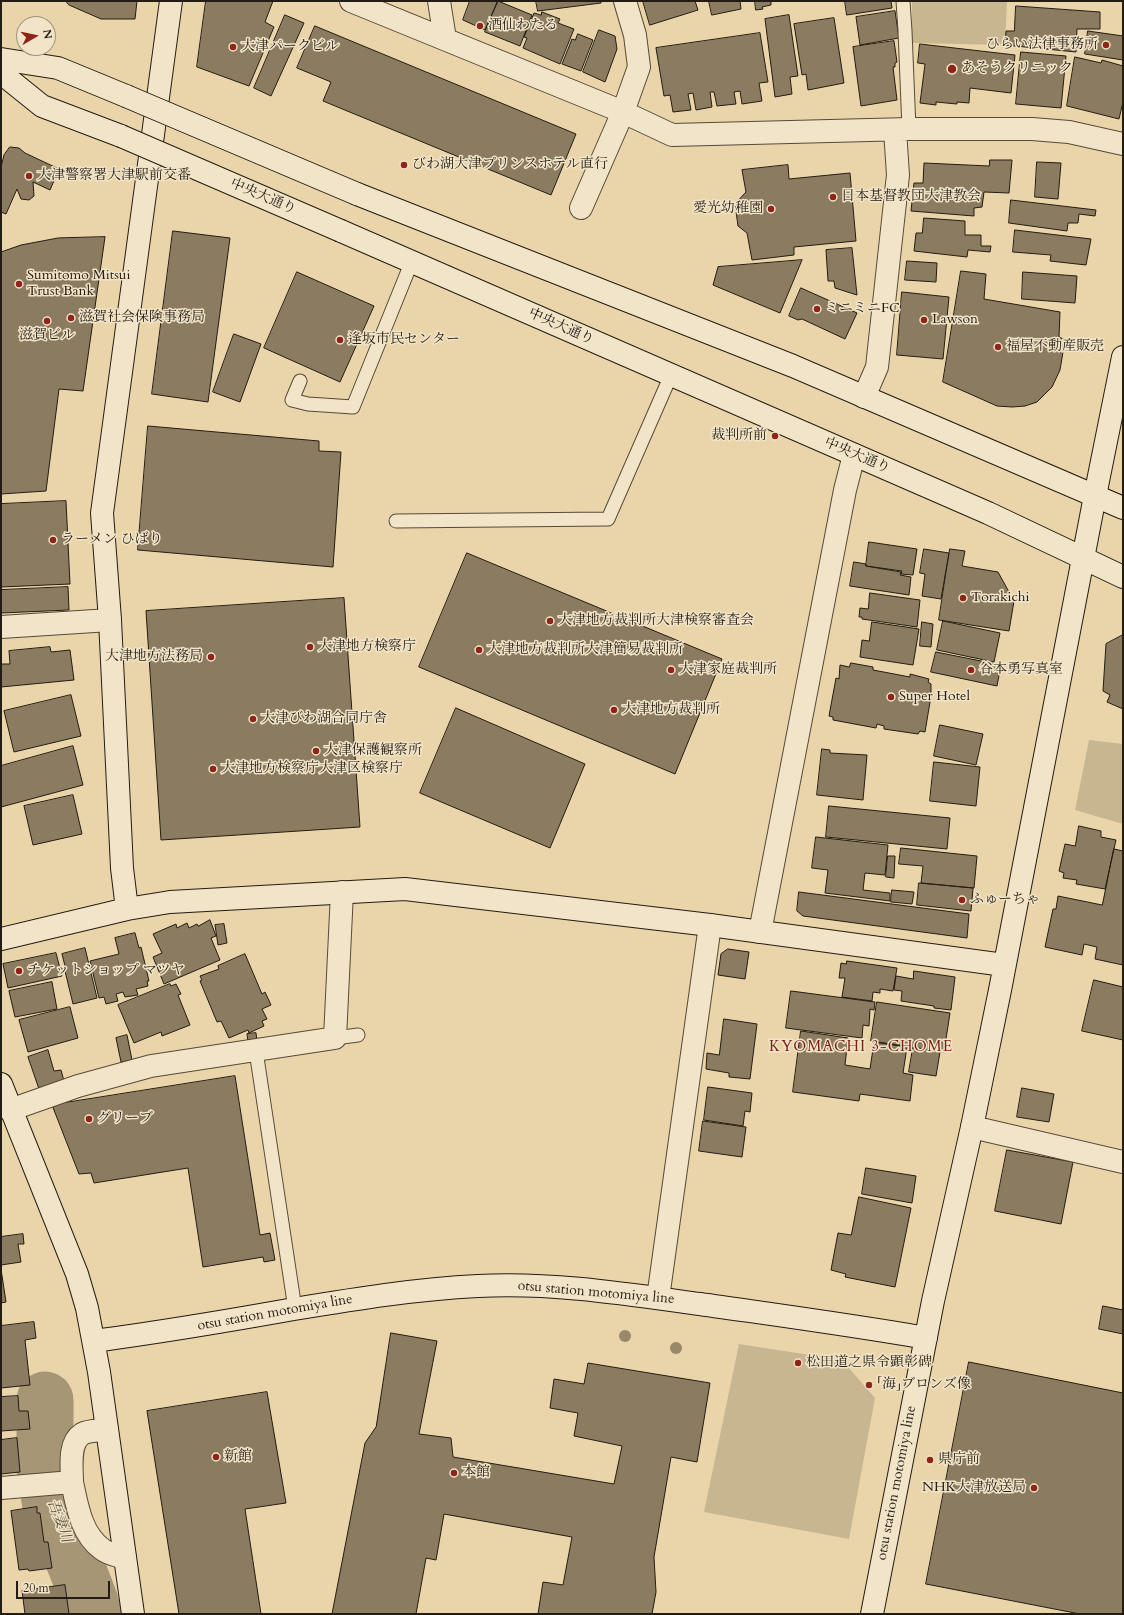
<!DOCTYPE html>
<html>
<head>
<meta charset="utf-8">
<style>
  body { margin:0 }
  #map { position:relative; width:1124px; height:1615px; overflow:hidden; background:#ead5aa; font-family:Cardo,serif }
  canvas { display:block }
  .frame { position:absolute; inset:0; border:2px solid #241c12; pointer-events:none }
  .north { position:absolute; left:16px; top:16px; width:40px; height:40px; box-sizing:border-box; background:#f1e4c8; border:1px solid #9f947f; border-radius:50%; rotate:81deg; font-size:11px; font-weight:700; line-height:16px; text-align:center; color:#241c12 }
  .north::after { content:''; display:block; margin:auto; width:14px; height:18px; background:#8f2418; clip-path:polygon(50% 0,100% 100%,50% 72%,0 100%) }
  .scale { position:absolute; left:16px; top:1581px; width:94px; height:18px; box-sizing:border-box; border:2px solid #241c12; border-top:0; padding-left:5px; font-size:12px; line-height:14px; white-space:nowrap; color:#241c12; -webkit-text-stroke:3px #f1e4c8; paint-order:stroke }
</style>
</head>
<body>
<div id="map">
<canvas width="1124" height="1615"></canvas>
<div class="frame"></div>
<div class="north">N</div>
<div class="scale">20 m</div>
</div>
<script>
const ctx = document.querySelector('canvas').getContext('2d');
ctx.lineJoin = 'round';
function fillPath(path, color) {
  ctx.fillStyle = color;
  ctx.fill(path, 'evenodd');
}
function trace(path, color, width, dash) {
  ctx.strokeStyle = color;
  ctx.lineWidth = width;
  ctx.lineCap = dash ? 'butt' : 'round';
  ctx.setLineDash(dash || []);
  ctx.stroke(path);
}
function drawText(font, color, halo, rows, align = 'center') {
  ctx.font = font + ' Cardo,"Noto Serif JP",serif';
  ctx.lineWidth = 3;
  ctx.setLineDash([]);
  ctx.textBaseline = 'middle';
  ctx.strokeStyle = halo;
  ctx.fillStyle = color;
  for (const [text, x, y, turn = 0] of rows) {
    ctx.save();
    ctx.translate(x, y);
    ctx.rotate((+turn || 0) * Math.PI / 180);
    ctx.textAlign = isNaN(turn) ? turn : align;
    if (halo) ctx.strokeText(text, 0, 0);
    ctx.fillText(text, 0, 0);
    ctx.restore();
  }
}
const green = new Path2D(`
  M912,1H1007L1005,45L912,43Z
  M1089,740L1123,744V824L1075,810Z
  M739,1344L842,1360L875,1398L849,1539L704,1512Z`);
const river = new Path2D(`
  M45,1400V1468L51,1506L75,1563L90,1602L93,1614`);
const building = new Path2D(`
  M66,1H137L135,19H101L69,5Z
  M206,1H273L265,22L274,27L249,86L197,67Z
  M470,1H498L485,30L463,20Z
  M498,1L532,15L520,46L485,32Z
  M536,1H601V3L538,11Z
  M643,1H695L698,10L650,25Z
  M709,1H740L741,9L712,15Z
  M755,1H771V5L762,7L763,9L756,10Z
  M845,1H891L892,8L847,15Z
  M1016,6L1100,12V29H1077L1076,52L1005,45L1006,31H1014Z
  M895,11L899,38L860,45L856,17Z
  M542,12L560,19L558,23L574,29L560,64L523,48L527,38L524,37L534,13L541,15Z
  M285,15L304,23L271,96L254,88Z
  M789,15L798,76L790,77L792,94L775,97L765,19Z
  M834,18L844,83L808,90L806,74L802,75L794,24Z
  M315,26L576,134L551,195L323,101L331,82L297,68Z
  M599,30L615,36L617,49L605,82L583,72Z
  M1088,31L1123,36V60L1085,54Z
  M760,33L768,82L759,83L762,101L742,104L740,91L734,92L736,104L717,106L714,92H710L712,107L696,110L693,93L688,94L691,110L673,112L670,95L664,96L656,48Z
  M578,34L593,40L581,71L562,64L572,39L575,40Z
  M894,41L897,62L895,63V67H893L897,100L861,106L853,47Z
  M920,44L1015,55L1011,93L970,88L969,103L957,102V104L936,102V105L920,103L925,64L918,63Z
  M1021,52L1066,56L1061,108L1016,104Z
  M1075,57L1101,63L1102,60L1123,66V102L1119,119L1067,106Z
  M10,147L19,148L25,153L59,169L50,190L33,182L34,196L29,200L21,199L17,189L6,214L1,212V167L4,155Z
  M990,160H1012L1009,193L984,192L982,207L974,208V216L911,211L914,183H923L924,163L989,166Z
  M1037,162L1061,163L1058,199L1035,197Z
  M788,165L789,179L850,173L856,241L794,247V255L752,260L747,233L738,226L735,204L746,192L742,170Z
  M1011,200L1096,210L1095,216L1079,214L1078,223H1068L1067,231L1009,223Z
  M924,218L965,221V235H981V246H991L990,252L968,250L967,257L914,251L916,233H922Z
  M1015,230L1091,239L1086,265L1050,261L1051,255L1013,252Z
  M173,231L230,238L208,402L152,394Z
  M105,237L83,391L59,389L46,491L1,494V252L21,245L58,238Z
  M852,248L857,295L835,288L834,281H828L826,250Z
  M802,260L780,313L713,285L718,267Z
  M907,261L937,263L936,282L905,280Z
  M961,271L986,274L984,299L1060,312L1059,337L1065,340L1060,370L1052,387L1037,402L1025,406L1012,407L997,406L943,382Z
  M297,272L374,306L340,382L264,348Z
  M1023,272L1077,276L1075,303L1022,299Z
  M801,288L857,313L845,339L802,319L798,320L789,316Z
  M902,292L949,297L943,359L897,355Z
  M234,334L261,344L240,402L213,392Z
  M148,426L319,441V451L341,452L333,567L138,550Z
  M66,501L70,584L1,587V504Z
  M869,542L917,549L913,575L901,574L902,571L866,566Z
  M924,549L949,553L941,599L922,596L925,574L920,573Z
  M950,549L965,551L962,566L998,572L1014,601L1009,631L939,620Z
  M467,553L722,659L675,774L419,667Z
  M854,562L866,564V566L901,572L900,575L911,577L909,595L850,586Z
  M68,587L69,610L1,613V590Z
  M870,593L920,600L917,627L862,619V617H859L860,608L868,609Z
  M344,598L360,827L161,840L146,611Z
  M943,621L1000,633L994,662L937,650Z
  M872,622L919,629L913,665L860,657L862,640L869,641Z
  M922,622L933,624L931,647L920,646Z
  M1123,635V709L1107,702L1110,695L1103,691L1106,644Z
  M50,647L51,652L70,650L74,680L1,687V664H10L9,651Z
  M936,652L1001,665L997,686L931,672Z
  M851,663L873,667V670L910,677V674L929,679L928,682L931,684V696L925,732L920,731L918,734L884,729V726L877,724L876,728L833,720V717L829,716L836,678L839,679L840,665L849,667Z
  M71,695L81,736L14,752L4,711Z
  M456,708L585,764L550,848L420,793Z
  M940,725L983,734L976,765L934,756Z
  M73,746L83,785L1,807V766Z
  M822,749L830,750V753L867,755L863,800L817,795Z
  M934,762L980,767L976,806L930,801Z
  M73,795L82,834L33,845L24,806Z
  M829,806L950,818L947,849L826,837Z
  M1079,826L1101,831V837L1116,840L1105,889L1076,884L1077,880L1063,878L1064,873L1059,871L1065,844L1075,846Z
  M816,837L888,845L885,875L865,873L863,890L890,893V901L825,893L828,870L812,868Z
  M901,848L977,856L974,888L921,883L923,866L899,864Z
  M1114,849L1123,851V965L1095,959L1097,947L1084,944L1082,955L1045,947L1053,909H1056L1058,896L1102,905Z
  M888,856H895L894,878L886,877Z
  M919,883L973,888L971,911L917,905Z
  M892,890L914,892L912,904L891,902Z
  M799,892L969,914L967,938L803,916L797,911Z
  M210,920L216,936L211,938L220,960L164,984L153,957L162,953L153,934L176,924L177,928L187,923L189,928L197,924L198,926Z
  M224,924L227,943L218,945L215,925Z
  M135,933L139,948L141,947L149,981H147L148,986L136,989L138,995L125,997L123,992L116,994L118,1001L106,1004L104,997L99,998L90,961L119,954L115,938Z
  M85,948L97,998L73,1004L65,971L66,970L62,954Z
  M728,949L749,952L745,979L718,975L721,954Z
  M56,953L62,976L8,988L3,964Z
  M245,954L262,994L265,992L271,1005L262,1009L267,1019L262,1021L264,1026L249,1033L248,1030L229,1038L221,1021L217,1022L200,981L202,980L200,976L219,969L218,966Z
  M847,961L897,968L893,991L880,989V993L873,992L872,1001L842,997L845,978H839L841,963L846,964Z
  M914,971L955,977L951,1010L934,1008V1006L901,1001L902,991L894,990L896,976L913,979Z
  M1094,980L1123,987V1040L1082,1031Z
  M52,982L57,1009L15,1017L9,991Z
  M170,984L171,986L176,984L181,994L178,995L190,1025L162,1036L161,1032L134,1043L118,1005Z
  M791,991L875,1002L874,1010L870,1009L869,1026L863,1025L862,1038L786,1028Z
  M877,1002L950,1013L944,1052L871,1041Z
  M70,1007L78,1038L28,1052L19,1020Z
  M724,1019L757,1024L750,1079L729,1077V1073L706,1069L707,1053L719,1055Z
  M801,1031L848,1038L845,1065L870,1069L874,1042L907,1047L903,1073L913,1075L910,1101L860,1094L859,1101L793,1092Z
  M256,1033L257,1041L248,1042L247,1034Z
  M127,1035L132,1060L121,1062L116,1038Z
  M913,1048L940,1052L936,1076L909,1072Z
  M48,1050L54,1071L61,1070L64,1081L39,1089L28,1057Z
  M235,1076L260,1235L270,1233L275,1260L264,1262L263,1257L203,1267L188,1168L94,1183L91,1173L79,1174L52,1105Z
  M708,1087L752,1093L750,1112L745,1111L743,1126L704,1120Z
  M1022,1088L1054,1094L1049,1122L1017,1117Z
  M703,1121L746,1127L742,1157L699,1151Z
  M1007,1150L1073,1162L1061,1224L995,1211Z
  M866,1168L916,1176L912,1203L862,1194Z
  M859,1197L911,1208L895,1287L845,1277L846,1274L831,1270L838,1233L851,1235Z
  M23,1234L24,1244H18L21,1262L1,1265V1237Z
  M1,1269L6,1302L1,1303Z
  M1103,1306L1123,1310V1334L1099,1329Z
  M34,1322L36,1338L25,1340L30,1385L1,1388V1326Z
  M391,1333L437,1341L419,1434L451,1438L453,1457L614,1484L622,1446L574,1436L578,1413L550,1408L554,1379L584,1384L588,1363L710,1383L697,1462L671,1457L654,1557L656,1592L652,1614H538L543,1582L563,1585L572,1537L444,1514L436,1560L426,1558L416,1614H332L365,1443L376,1427Z
  M969,1362L1123,1393V1614H1080L926,1584Z
  M267,1392L286,1503L245,1509L261,1614H179L147,1411Z
  M18,1396L19,1411H28L30,1429L1,1431V1397Z
  M17,1438L20,1472L1,1474V1440Z
  M37,1507V1513H40L44,1542H48L52,1568L29,1571L28,1569L19,1570L11,1511Z
  M65,1585L69,1614H25L22,1591Z`);
const lane = new Path2D(`
  M903,1L905,31L909,129
  M300,381L292,400L308,404L353,407L412,261
  M396,521L608,519L671,375
  M335,1038L358,1035
  M256,1051L295,1309`);
const street = new Path2D(`
  M351,1L623,112L672,135L909,129H1032L1069,132L1123,144
  M439,1L445,39
  M581,208L623,112L639,67L635,35L625,1
  M864,397L877,367L898,175L895,130
  M1,627L110,620
  M760,932L845,490L854,455
  M10,1110L78,1086L151,1066L335,1038L342,892
  M972,1127L1123,1162
  M658,1298L710,925
  M72,1482C72,1468 68,1443 82,1434C89,1430 99,1431 107,1430
  M1,1488L72,1482C77,1505 81,1534 102,1549C108,1554 118,1556 125,1558`);
const secondary = new Path2D(`
  M1,59L58,68L126,96
  M1,73L42,106L121,136
  M357,194L793,366L1123,508
  M341,231L988,513L1123,577
  M127,909L122,868L110,620L102,513L171,1
  M1,939L127,909L170,902L405,889L710,925L1004,965
  M1,1084L77,1274L87,1308L99,1372L133,1614
  M94,1341C161,1332 227,1321 294,1309C355,1299 416,1289 478,1286C552,1282 627,1294 700,1304C776,1315 851,1325 926,1338
  M872,1614L933,1301L972,1127L1000,990L1095,496L1123,357`);
const secondaryBridge = new Path2D(`
  M126,96L357,194
  M121,136L341,231`);
const trees = [
  [625,1336],
  [676,1348]
];
const markers = [
  [480,26,4,"#8f2418"],
  [1106,45,4,"#8f2418"],
  [233,47,4,"#8f2418"],
  [952,69,5,"#8f2418"],
  [404,165,4,"#8f2418"],
  [29,176,4,"#8f2418"],
  [833,197,4,"#8f2418"],
  [771,209,4,"#8f2418"],
  [19,284,4,"#8f2418"],
  [817,309,4,"#8f2418"],
  [71,318,4,"#8f2418"],
  [924,320,4,"#8f2418"],
  [47,321,4,"#8f2418"],
  [340,340,4,"#8f2418"],
  [998,347,4,"#8f2418"],
  [775,436,4,"#8f2418"],
  [53,540,4,"#8f2418"],
  [963,598,4,"#8f2418"],
  [550,621,4,"#8f2418"],
  [310,647,4,"#8f2418"],
  [479,650,4,"#8f2418"],
  [211,657,4,"#8f2418"],
  [671,670,4,"#8f2418"],
  [971,670,4,"#8f2418"],
  [891,697,4,"#8f2418"],
  [614,710,4,"#8f2418"],
  [253,719,4,"#8f2418"],
  [316,751,4,"#8f2418"],
  [213,769,4,"#8f2418"],
  [962,900,4,"#8f2418"],
  [19,971,4,"#8f2418"],
  [89,1119,4,"#8f2418"],
  [798,1363,4,"#8f2418"],
  [869,1385,4,"#8f2418"],
  [216,1457,4,"#8f2418"],
  [930,1460,4,"#8f2418"],
  [454,1473,4,"#8f2418"],
  [1034,1488,4,"#8f2418"]
];
const poiNames = [
  ["酒仙わたる",488,26],
  ["ひらい法律事務所",1098,45,"right"],
  ["大津パークビル",241,47],
  ["あそうクリニック",961,69],
  ["びわ湖大津プリンスホテル直行",412,165],
  ["大津警察署大津駅前交番",37,176],
  ["日本基督教団大津教会",841,197],
  ["愛光幼稚園",763,209,"right"],
  ["Sumitomo Mitsui",27,276],
  ["Trust Bank",27,292],
  ["ミニミニFC",825,309],
  ["滋賀社会保険事務局",79,318],
  ["Lawson",932,320],
  ["滋賀ビル",47,336,"center"],
  ["逢坂市民センター",348,340],
  ["福屋不動産販売",1006,347],
  ["裁判所前",767,436,"right"],
  ["ラーメン ひばり",61,540],
  ["Torakichi",971,598],
  ["大津地方裁判所大津検察審査会",558,621],
  ["大津地方検察庁",318,647],
  ["大津地方裁判所大津簡易裁判所",487,650],
  ["大津地方法務局",203,657,"right"],
  ["大津家庭裁判所",679,670],
  ["谷本勇写真室",979,670],
  ["Super Hotel",899,697],
  ["大津地方裁判所",622,710],
  ["大津びわ湖合同庁舎",261,719],
  ["大津保護観察所",324,751],
  ["大津地方検察庁大津区検察庁",221,769],
  ["ふゅーちゃ",970,900],
  ["チケットショップ マツヤ",27,971],
  ["グリーブ",97,1119],
  ["松田道之県令顕彰碑",806,1363],
  ["「海」ブロンズ像",877,1385],
  ["新館",224,1457],
  ["県庁前",938,1460],
  ["本館",462,1473],
  ["NHK大津放送局",1026,1488,"right"]
];
const streetNames = [
  ["中央大通り",263,197,23],
  ["中央大通り",561,327,24],
  ["中央大通り",857,456,23],
  ["otsu station motomiya line",596,1293,5],
  ["otsu station motomiya line",275,1313,-10],
  ["otsu station motomiya line",897,1483,-79]
];
const neighbourhoodNames = [
  ["KYOMACHI 3-CHOME",861,1048]
];
const waterNames = [
  ["吾妻川",59,1521,70]
];
fillPath(green, '#c8b690');
trace(river, '#a79676', 57);
fillPath(building, '#8b7c61');
trace(building, '#241c12', 1);
trace(lane, '#564a38', 15);
trace(street, '#564a38', 24);
trace(secondary, '#241c12', 24);
trace(lane, '#f1e4c8', 13);
trace(street, '#f1e4c8', 22);
trace(secondary, '#f1e4c8', 22);
trace(secondaryBridge, '#241c12', 24, []);
trace(secondaryBridge, '#f1e4c8', 22);
ctx.fillStyle = '#98896b';
for (const [x, y] of trees) {
  ctx.beginPath();
  ctx.arc(x, y, 6, 0, 2 * Math.PI);
  ctx.fill();
}
for (const [x, y, r, color] of markers) {
  const dot = new Path2D();
  dot.arc(x, y, r, 0, 2 * Math.PI);
  ctx.fillStyle = color;
  ctx.fill(dot);
  trace(dot, '#f1e4c8', 1.5);
}
drawText('14px', '#241c12', '#f1e4c8', poiNames, 'left');
drawText('14px', '#241c12', '#f1e4c8', streetNames);
ctx.letterSpacing = '1px';
drawText('15px', '#7a1f14', '#f1e4c8', neighbourhoodNames);
ctx.letterSpacing = '0px';
drawText('italic 15px', '#584d3a', '#f1e4c8', waterNames);
</script>
</body>
</html>
